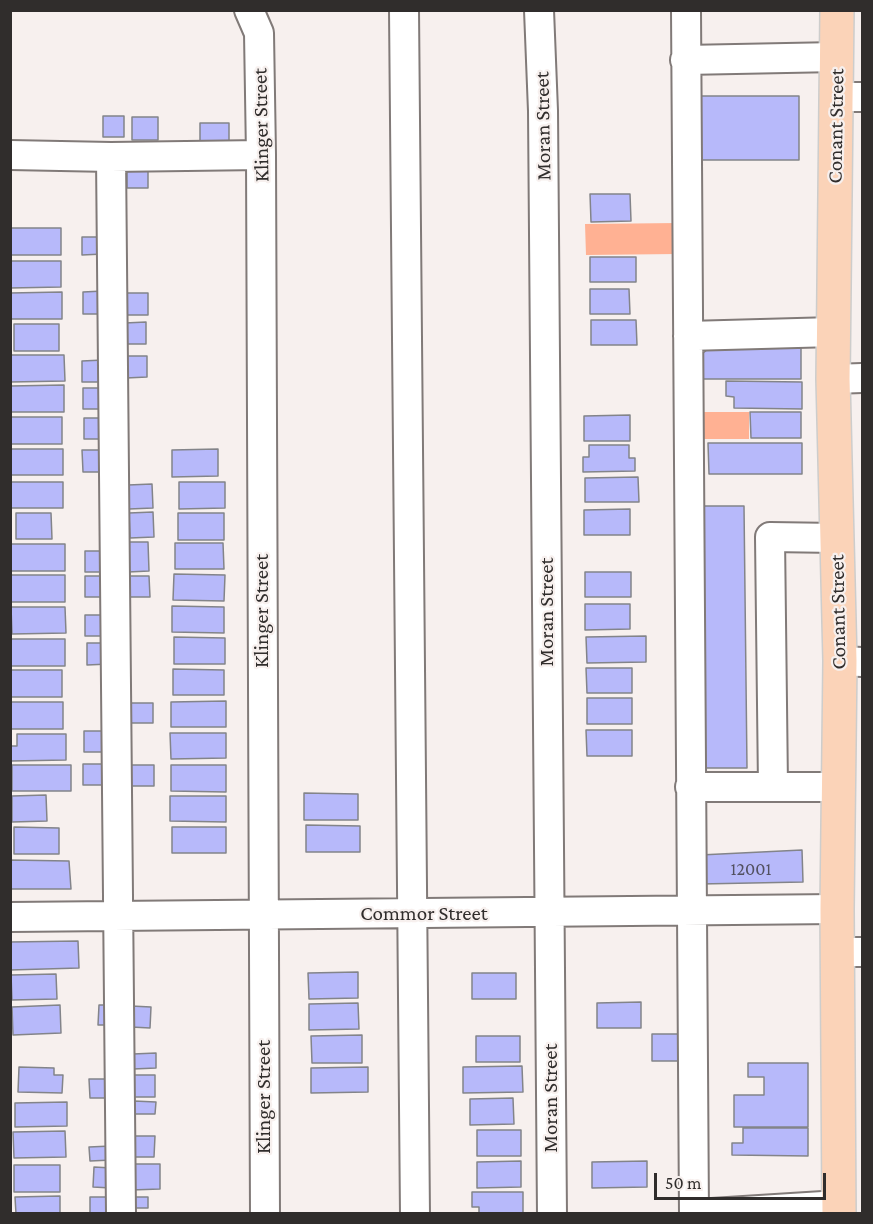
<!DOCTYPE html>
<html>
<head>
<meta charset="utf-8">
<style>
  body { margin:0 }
  #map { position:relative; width:873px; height:1224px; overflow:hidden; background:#f7f0ee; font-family:"Crimson Pro",serif }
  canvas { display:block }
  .frame { position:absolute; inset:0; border:12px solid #302d2c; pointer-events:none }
  .scale { position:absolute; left:654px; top:1173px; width:172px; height:27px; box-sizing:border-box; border:3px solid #302d2c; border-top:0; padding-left:8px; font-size:18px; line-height:21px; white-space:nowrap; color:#302d2c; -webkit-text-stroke:4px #f7f0ee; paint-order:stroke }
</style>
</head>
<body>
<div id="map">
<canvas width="873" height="1224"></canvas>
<div class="frame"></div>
<div class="scale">50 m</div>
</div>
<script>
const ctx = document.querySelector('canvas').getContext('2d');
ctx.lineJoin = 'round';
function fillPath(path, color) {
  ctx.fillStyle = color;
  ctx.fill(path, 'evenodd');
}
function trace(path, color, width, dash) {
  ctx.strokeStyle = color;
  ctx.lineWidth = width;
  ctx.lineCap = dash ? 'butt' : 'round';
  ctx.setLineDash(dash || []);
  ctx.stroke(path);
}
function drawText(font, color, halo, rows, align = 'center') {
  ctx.font = font + ' "Crimson Pro",serif';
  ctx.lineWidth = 4.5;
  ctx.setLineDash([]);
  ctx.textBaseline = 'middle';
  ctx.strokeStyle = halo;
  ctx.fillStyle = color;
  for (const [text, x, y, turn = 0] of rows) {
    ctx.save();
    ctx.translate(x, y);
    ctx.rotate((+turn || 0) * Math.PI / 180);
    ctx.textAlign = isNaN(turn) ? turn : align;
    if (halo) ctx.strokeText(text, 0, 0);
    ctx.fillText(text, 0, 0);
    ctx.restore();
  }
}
const green = new Path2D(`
  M678,223L677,254L586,255L585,224Z
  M699,412H749V439H699Z`);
const building = new Path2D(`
  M695,96H799V160H695Z
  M103,116H124V137H103Z
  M132,117H158V140H132Z
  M200,123H229V144L200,145Z
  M127,166H148V188H127Z
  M590,194H630L631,221L591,222Z
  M10,228H61V255H10Z
  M82,237H103V254L82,255Z
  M590,257H636V282H590Z
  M10,261H61V287L10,288Z
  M590,289H629L630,314H590Z
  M103,291L104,314H83V292Z
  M62,292V319H10V293Z
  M127,293H148V315H127Z
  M591,320H636L637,345H591Z
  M146,322V344H125V323Z
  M14,324H59V351H14Z
  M801,348V379H697V358L708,349Z
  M10,355H64L65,381L10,382Z
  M126,356H147V377L126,378Z
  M103,360V382H82V361Z
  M726,381L802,382V409L734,408V397L726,396Z
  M64,385V412H10V386Z
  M83,388H103L104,409H83Z
  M750,412H801V438H751Z
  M630,415V441H584V416Z
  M10,417H62V444H11Z
  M84,418H105V439H84Z
  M708,443H802V474H709Z
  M589,445H629V458H635V471L583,472V457H589Z
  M10,449H63V475H10Z
  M218,449V476L172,477V450Z
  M82,450H103L104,472H83Z
  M638,477L639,502H585V478Z
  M10,482H63V508H10Z
  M179,482H225V508L179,509Z
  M152,484L153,508L129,509L128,485Z
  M700,506H744L747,768H702Z
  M630,509V535H584V510Z
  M153,512L154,537L130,538L129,513Z
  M16,513H51L52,539H16Z
  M178,513H224V540H178Z
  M127,542H148L149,571L128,572Z
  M175,543H223L224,569H175Z
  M11,544H65V571H11Z
  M85,551H106V572H85Z
  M585,572H631V597H585Z
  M174,574L225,575L224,601L173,600Z
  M11,575H65V602H11Z
  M85,576H108V597H85Z
  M129,576H149L150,597H129Z
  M585,604H630V629L585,630Z
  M172,606L224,607V633L172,632Z
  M11,607H65L66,633L12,634Z
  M85,615H109V636H85Z
  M646,636V662L587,663L586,637Z
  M174,637L225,638V664H174Z
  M11,639H65V666H11Z
  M87,643H109V664L87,665Z
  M586,668H632V693H587Z
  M173,669L224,670V695H173Z
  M10,670H62V697H10Z
  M587,698H632V724H587Z
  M226,701V727H171V702Z
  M10,702H63V729H10Z
  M129,703H153V723H129Z
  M586,730H632V756H587Z
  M84,731H109V752H84Z
  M170,733H226V758L171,759Z
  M17,734H66V760L11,761V746H17Z
  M83,764H108V785H83Z
  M12,765H71V791H12Z
  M130,765H154V786H130Z
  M171,765H226V792L171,791Z
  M304,793L358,794V820H304Z
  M46,795L47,821L12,822V796Z
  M170,796H226V822L170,821Z
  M306,825L360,826V852H306Z
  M14,827L59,828V854H14Z
  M172,827H226V853H172Z
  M802,850L803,882L700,884V855Z
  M10,860L69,861L71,889H10Z
  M78,941L79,968L10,970V942Z
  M358,972V998L309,999L308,973Z
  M472,973H516V999H472Z
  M56,974L57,999L12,1000L11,975Z
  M641,1002V1028H597V1003Z
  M358,1003L359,1029L309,1030V1004Z
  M60,1005L61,1033L13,1035L12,1007Z
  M99,1005H112L111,1025H98Z
  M131,1006L151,1007L150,1028L131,1027Z
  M652,1034H681L682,1061H652Z
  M362,1035V1063H312L311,1036Z
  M476,1036H520V1062H476Z
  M156,1053V1068L133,1069V1054Z
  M748,1063H808V1127H734V1095H764V1077H748Z
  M522,1066L523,1092L463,1093V1067Z
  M19,1067L54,1068V1075H63L62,1093L18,1092Z
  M368,1067V1092L311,1093V1068Z
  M134,1075H155V1097H134Z
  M89,1079H111L113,1098H90Z
  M513,1098L514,1124L470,1125V1099Z
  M134,1101L156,1102L155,1114H133Z
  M67,1102V1126L15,1127V1103Z
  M743,1128H808V1156L732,1155V1143H743Z
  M477,1130H521V1156H477Z
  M65,1131L66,1157L14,1158L13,1132Z
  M131,1136H155L154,1157H131Z
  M111,1146L112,1160L90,1161L89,1147Z
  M521,1161V1187L477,1188V1162Z
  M647,1161V1187L592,1188V1162Z
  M131,1164H160V1189L131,1190Z
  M14,1165H60V1192H14Z
  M94,1167L112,1168L111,1188L93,1187Z
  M472,1192H523V1214H479V1207H472Z
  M60,1196V1214H16L15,1197Z
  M90,1197H111L112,1214H90Z
  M133,1197H148V1208H133Z`);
const minor = new Path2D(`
  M249,10L259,33L261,155L265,1214
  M404,10L415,1214
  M539,10L543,111L552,1214
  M686,10L694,1214
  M685,60L837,57
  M837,97H862
  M10,155L111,157
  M688,336L834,332
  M833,379L862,378
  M840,661L862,662
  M690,787H838
  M773,787L770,537L837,538
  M10,917L837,909
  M837,952H862
  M121,1214L111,157L261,155
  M696,1214L839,1205`);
const major = new Path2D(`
  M837,10L833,379L840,661L837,909L839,1214`);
const numberNames = [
  ["12001",751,869]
];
const streetNames = [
  ["Klinger Street",261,125,-91],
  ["Moran Street",543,126,-91],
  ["Conant Street",836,126,-89],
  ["Klinger Street",262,611,-90],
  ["Moran Street",547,612,-90],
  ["Conant Street",838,612,-91],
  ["Commor Street",424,914],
  ["Klinger Street",264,1097,-90],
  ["Moran Street",551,1098,-90]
];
fillPath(green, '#ffb193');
fillPath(building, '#b7b9fa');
trace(building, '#838489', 1.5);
trace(minor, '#817a78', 32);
trace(major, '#cdcdcc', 36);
trace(minor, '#fff', 28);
trace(major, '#fbd3b8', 33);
drawText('18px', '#525060', null, numberNames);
drawText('21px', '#302d2c', '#f7f0ee', streetNames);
</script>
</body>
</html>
